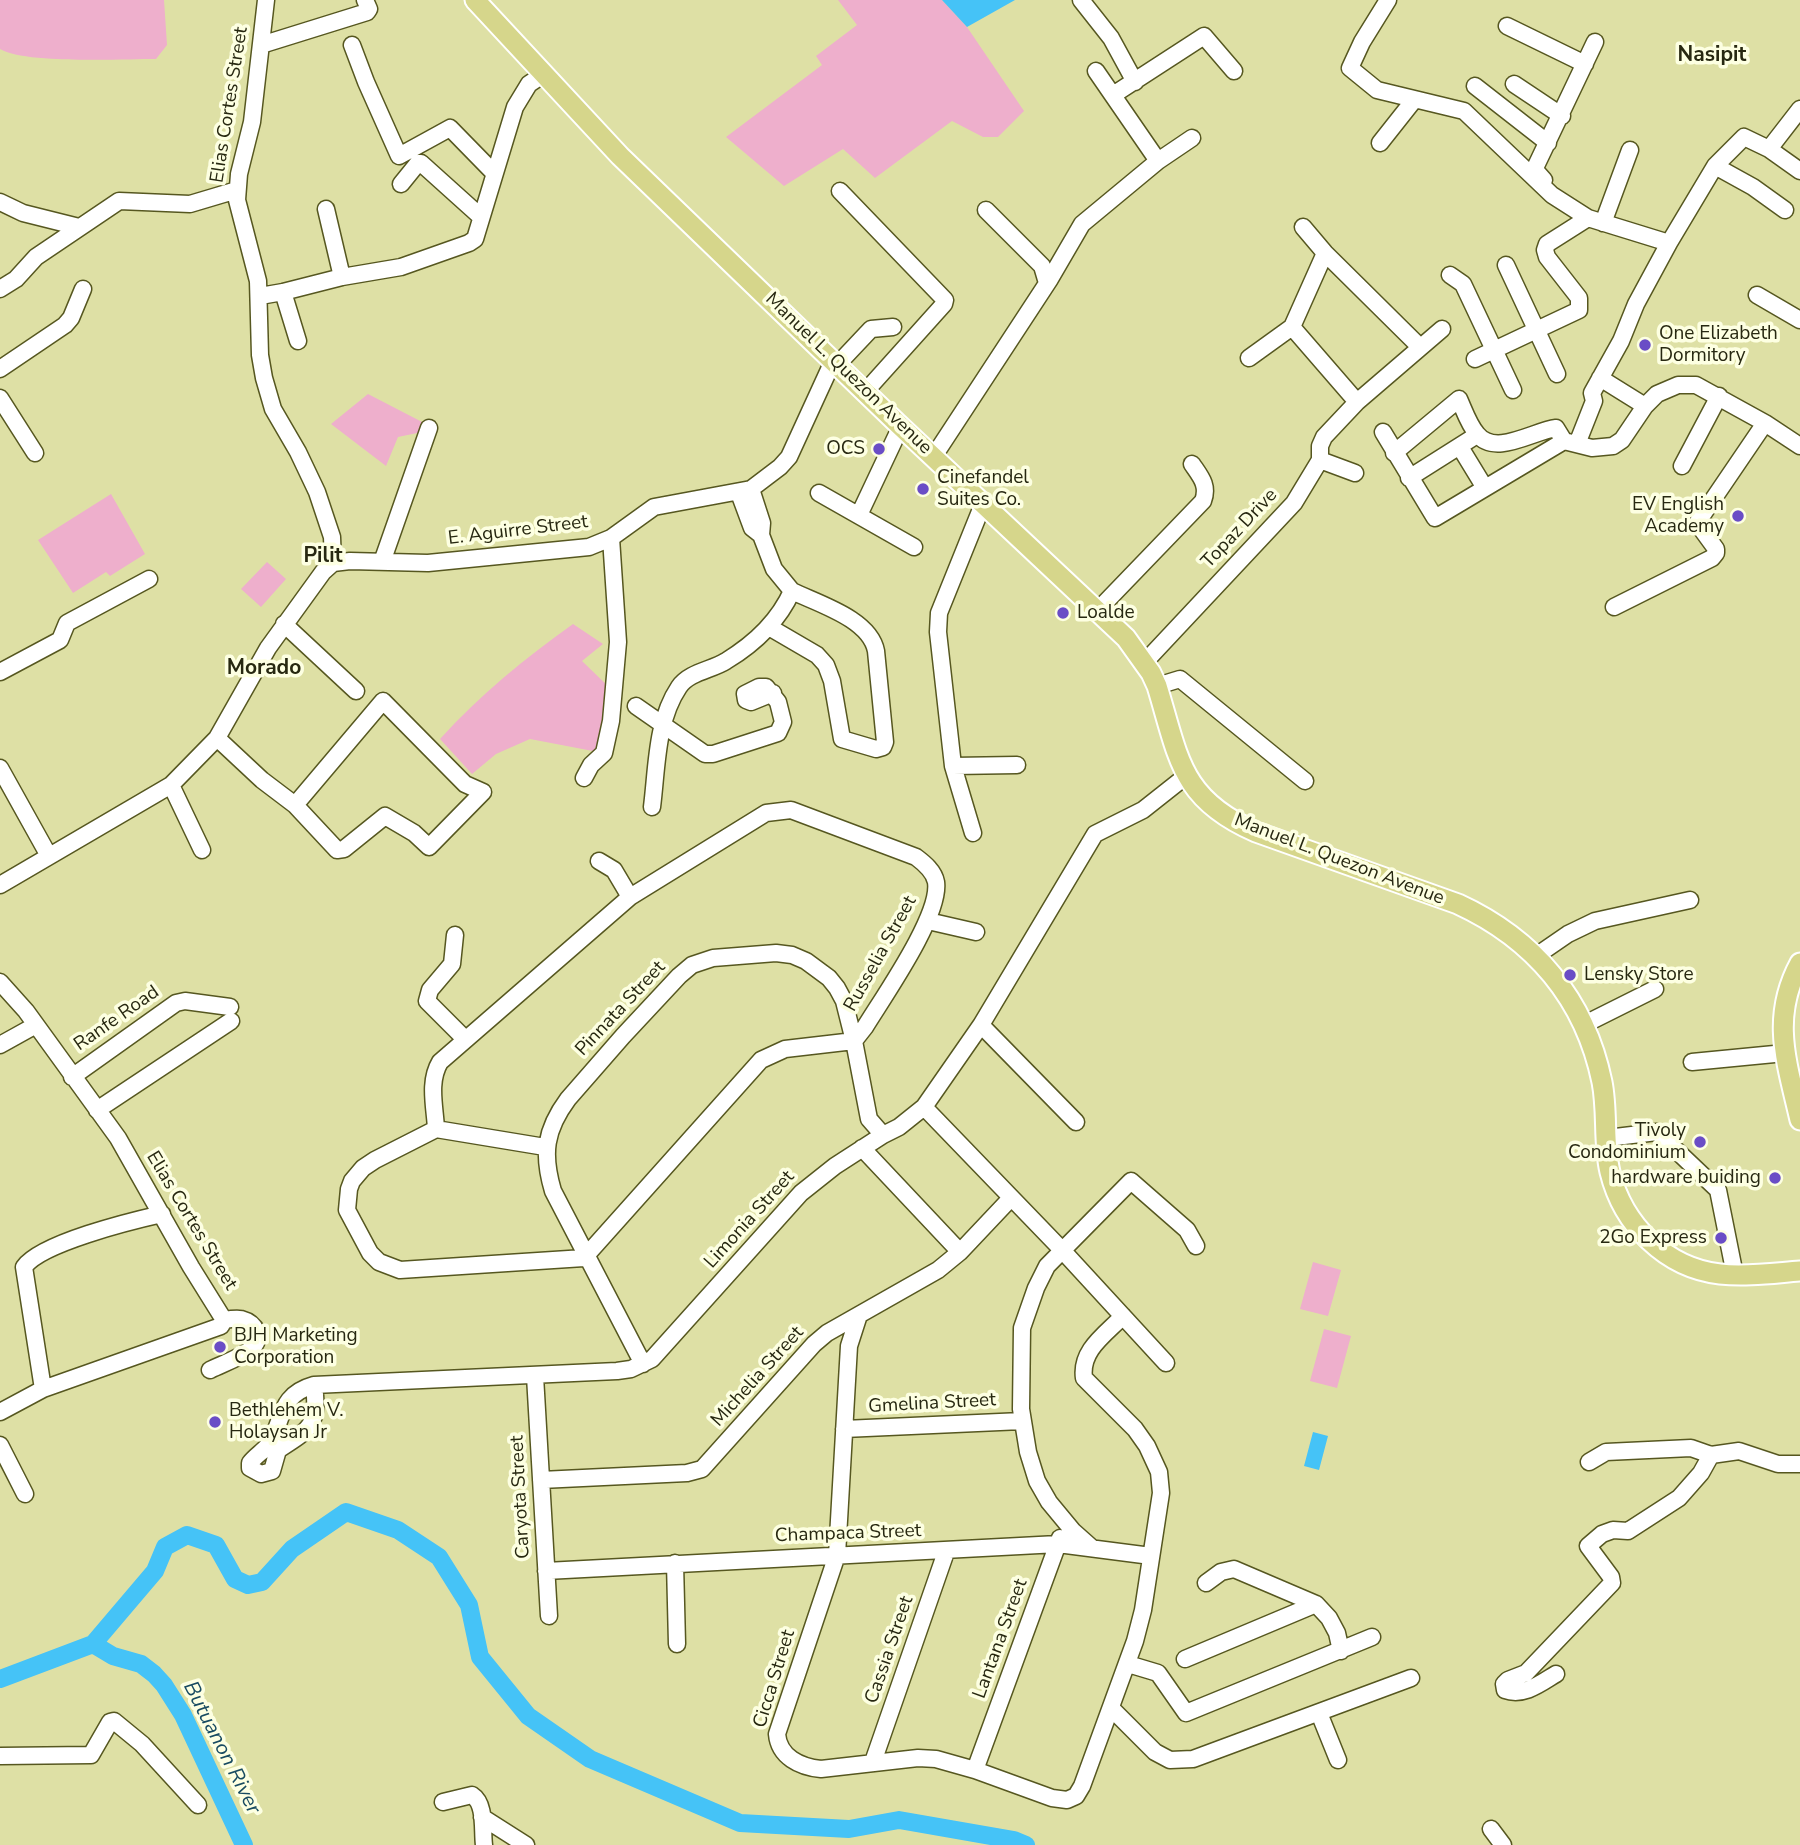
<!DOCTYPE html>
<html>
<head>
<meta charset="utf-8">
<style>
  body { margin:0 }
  canvas { display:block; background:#dee0a5 }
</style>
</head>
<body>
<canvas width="1800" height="1845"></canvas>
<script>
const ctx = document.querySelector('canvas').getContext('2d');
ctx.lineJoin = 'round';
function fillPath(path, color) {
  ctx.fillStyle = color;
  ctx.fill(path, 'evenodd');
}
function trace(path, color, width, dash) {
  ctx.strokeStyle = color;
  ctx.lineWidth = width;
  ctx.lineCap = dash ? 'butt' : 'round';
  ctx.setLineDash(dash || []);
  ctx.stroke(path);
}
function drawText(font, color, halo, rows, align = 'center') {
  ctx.font = font + ' "Nunito Sans",sans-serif';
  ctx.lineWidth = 7;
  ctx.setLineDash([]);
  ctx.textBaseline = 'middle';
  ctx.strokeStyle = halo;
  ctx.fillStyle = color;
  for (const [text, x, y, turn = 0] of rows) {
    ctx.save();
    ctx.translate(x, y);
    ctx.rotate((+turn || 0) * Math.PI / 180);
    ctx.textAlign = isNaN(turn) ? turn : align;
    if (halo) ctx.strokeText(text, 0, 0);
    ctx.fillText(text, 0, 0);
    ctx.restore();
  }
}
const green = new Path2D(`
  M0,0H164L167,45L156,59C123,59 24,64 0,49Z
  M838,0H942L967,27L1024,111L998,137H983L952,121L875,178L843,149L784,186L726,137L822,65L816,56L857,25Z
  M368,394L426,424L422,432L398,437L386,466L331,424Z
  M111,494L145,554L110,576L106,572L73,593L38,540Z
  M267,562L286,579L261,607L241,589Z
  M573,624L603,644L582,661L612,690L598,752L530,739L496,754L472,774L440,739C480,695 525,658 573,624Z
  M1313,1262L1341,1270L1328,1316L1300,1309Z
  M1324,1329L1351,1336L1337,1388L1310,1381Z`);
const water = new Path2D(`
  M942,0H1015L967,27Z
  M1313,1432L1328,1436L1319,1470L1304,1466Z`);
const river = new Path2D(`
  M93,1644L155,1571L165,1547L187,1535L216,1545L235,1579L248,1585L262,1582L292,1549L346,1512L398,1530L439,1557L469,1605L480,1657L528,1716L590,1759L740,1823L849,1829L899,1820L1014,1840L1026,1845
  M0,1679L93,1644L113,1656L141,1664L154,1674L164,1685L183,1715L244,1845`);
const minor = new Path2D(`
  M1081,0L1111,38L1135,82
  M1388,0L1362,42L1350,68L1377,90L1464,111L1552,195L1588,218L1669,243
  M1507,26L1585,64
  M261,45L367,12L369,9L365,0
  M352,45L366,82L399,156L450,128L494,173
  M1096,71L1158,161
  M1514,84L1562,116
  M1475,86L1548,143
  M1113,95L1204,36L1234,71
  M1380,143L1414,100
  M1769,149L1800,109
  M1715,166L1753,187L1785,210
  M1544,180L1536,171L1535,168L1595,42
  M401,184L418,163H421L481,217
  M840,191L945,300L944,304L865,392
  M0,202L23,213L79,227
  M326,209L342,277
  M986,210L1042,266L1047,283
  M1603,223L1630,150
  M1303,227L1325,253L1420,347
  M1506,265L1557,374
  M1450,275L1463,284L1513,390
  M0,289L16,279L36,257L119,201L190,204L237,190
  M283,292L298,341
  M1757,295L1800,320
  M260,296L283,292L342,277L401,267L469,243L475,239L515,107L529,84L544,74
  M1292,327L1357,402
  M1249,358L1292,327L1325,253
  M1475,359L1579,310V298L1547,257L1545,250L1547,244L1588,218
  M837,365L871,329L893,327
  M0,369L65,325L71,318L83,289
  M1600,378L1645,406
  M0,398L35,453
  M1383,432L1435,518L1564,441L1592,448L1613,446L1622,440L1645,406L1657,394L1678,385H1696L1765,423L1800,446
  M1577,444L1594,401L1592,393L1621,341L1636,304L1669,243L1715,166L1744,137L1769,149L1800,171
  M1460,447L1485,488
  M1394,453L1459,399C1464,410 1469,425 1477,434C1495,457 1533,431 1556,428L1564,441
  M934,456L1050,279L1082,224L1158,161L1192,138
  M1320,460L1355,473
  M1682,466L1719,396
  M1409,478L1477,435
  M739,493L752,528L761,535
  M819,493L914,547
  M859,515L901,426
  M382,562L429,428
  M333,563L350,561L428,563L589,547L611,538L654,507L751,489L780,467L789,457L833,361
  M1614,607L1712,558L1716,553V549L1697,523L1765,423
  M1097,611L1203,501C1209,485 1200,476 1192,464
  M284,624L356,691
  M769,627L817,655L826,665L832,681L842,739L876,749L883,747L885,742L876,651C870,619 819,604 792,591
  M1144,663L1294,503L1320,460V446L1324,437L1357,402L1442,329
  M0,672L60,640L67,623L149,579
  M1157,686L1180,679L1305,781
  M636,706L705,754H713L778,733L783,722L778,702L766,687H759L745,694L746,700L751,702L773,693
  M217,738L262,780L295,805L337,850L344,849L385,816L414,833L429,847L483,792L465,784L383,701L295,805
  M953,766L1017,765
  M0,768L49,856
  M584,778L591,765L604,753L611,721L618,642L611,538
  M171,785L202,850
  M652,807C657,768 656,721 679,687C689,672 712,670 726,661C754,644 779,620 792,591L774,569L761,535L762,523L751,489
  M973,833L953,766L938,632L939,613L983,504
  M599,861L614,870L630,897
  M0,885L171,785L217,738L268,648L323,572L333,563L332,537L317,492L298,452L273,409L264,378L260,355L258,281L237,200L239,174L252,122L266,0
  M928,921L976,932
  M455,935L452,964L430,990L427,1001L465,1039
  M1536,956L1568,934L1595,921L1690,900
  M0,982L26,1011L118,1138L191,1267L224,1320
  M981,1025L1076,1122
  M1583,1025L1655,989
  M0,1045L36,1025
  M1692,1062L1785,1053
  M72,1077L176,1003L185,1001L230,1007
  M924,1107L1062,1250L1166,1363
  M97,1110L231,1021
  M436,1129C435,1107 428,1082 440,1062L630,897L766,813L791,810L916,857C924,863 934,871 936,882C941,915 884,996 865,1027L854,1041L785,1049L761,1060L584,1258L400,1270L379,1262L370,1253L347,1210L349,1189L352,1181L363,1168L375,1160L436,1129L545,1147
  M1607,1138L1657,1132L1718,1190L1735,1275
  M862,1148L960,1252
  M858,1318L849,1346L837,1555L777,1734C779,1757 800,1767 821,1769L918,1758L936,1759L975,1770L1052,1798L1067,1800L1076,1796L1082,1786L1135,1641L1143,1610L1161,1493L1159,1472L1147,1446L1135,1429L1084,1378C1080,1350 1106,1334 1123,1316
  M643,1364L553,1191C542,1154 545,1130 568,1099L623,1036L679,976L692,965L713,958L776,953L792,955L806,961L829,978L837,988L844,1001L854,1041L869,1119L883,1135
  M210,1370C222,1364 240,1358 251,1349C264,1338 256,1323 241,1319C236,1318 230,1319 224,1320
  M535,1376L549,1616
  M43,1389L24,1267C41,1243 131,1221 162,1214
  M0,1412L43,1389L221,1326L224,1320
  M844,1429L1022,1421
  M0,1445L25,1494
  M278,1450L272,1471L261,1474L250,1468V1463C255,1456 264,1451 269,1444C284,1420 278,1395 314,1385L617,1371L631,1369L652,1359L801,1193L835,1166L883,1135L899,1127L924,1107L981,1025L1095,834L1143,810L1186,776
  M278,1450C311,1429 319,1425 314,1385
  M1589,1462L1606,1452L1691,1448L1711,1455L1739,1451L1778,1464H1800
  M541,1480L687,1473L702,1469L814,1344L827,1333L938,1270L960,1252L1011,1198
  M1091,1547L1073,1531L1049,1502L1037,1481L1028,1452L1021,1409L1022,1328L1036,1288L1047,1266L1131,1181L1187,1230L1196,1246
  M675,1563L677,1644
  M546,1571L1058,1544L1151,1556
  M1206,1583L1221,1572L1234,1569L1316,1604L1329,1618L1337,1633L1341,1651
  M1185,1659L1316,1604
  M1128,1664L1158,1673L1186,1713L1372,1637
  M1556,1674C1541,1683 1524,1697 1505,1690L1504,1684L1508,1680L1526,1673L1612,1583L1611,1577L1588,1546L1602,1534L1613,1530L1628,1531L1679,1498L1701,1473L1711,1455
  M1111,1708L1155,1752L1170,1760L1193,1759L1411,1678
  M1319,1713L1338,1760
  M0,1756L91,1755L110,1722L114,1721L142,1744L198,1805
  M873,1762L946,1552
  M975,1770L1060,1538
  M443,1802L472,1795C486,1804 482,1830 484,1845
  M482,1817L526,1845
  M1491,1829L1503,1845`);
const major = new Path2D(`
  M475,0L620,156L897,423L1126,638L1151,673L1157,686C1179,758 1180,799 1256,832L1458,904C1534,939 1585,999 1602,1082C1608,1112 1603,1143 1610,1172C1623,1225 1666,1268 1720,1274C1746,1277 1774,1273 1800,1271
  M1800,963C1770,1018 1787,1063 1800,1120`);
const markers = [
  [1645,345,7,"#6a4dc6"],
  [879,449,7,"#6a4dc6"],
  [923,489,7,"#6a4dc6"],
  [1738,516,7,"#6a4dc6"],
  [1063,613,7,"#6a4dc6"],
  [1570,975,7,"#6a4dc6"],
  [1700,1142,7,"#6a4dc6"],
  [1775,1178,7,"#6a4dc6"],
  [1721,1238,7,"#6a4dc6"],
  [220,1347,7,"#6a4dc6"],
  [215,1422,7,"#6a4dc6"]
];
const streetNames = [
  ["Elias Cortes Street",230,105,-81],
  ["Manuel L. Quezon Avenue",848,374,44],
  ["Topaz Drive",1240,529,-47],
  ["E. Aguirre Street",518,531,-7],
  ["Manuel L. Quezon Avenue",1339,860,21],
  ["Russelia Street",881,954,-61],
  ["Pinnata Street",621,1009,-47],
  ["Ranfe Road",117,1019,-35],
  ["Limonia Street",750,1220,-48],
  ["Elias Cortes Street",191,1221,59],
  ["Michelia Street",758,1377,-48],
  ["Gmelina Street",932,1404,-3],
  ["Caryota Street",521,1497,-93],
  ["Champaca Street",848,1534,-2],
  ["Lantana Street",1001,1639,-70],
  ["Cassia Street",890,1650,-71],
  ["Cicca Street",775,1679,-73]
];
const poiNames = [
  ["One Elizabeth",1659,334],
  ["Dormitory",1659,356],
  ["OCS",865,449,"right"],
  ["Cinefandel",937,478],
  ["Suites Co.",937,500],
  ["EV English",1724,505,"right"],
  ["Academy",1724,527,"right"],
  ["Loalde",1077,613],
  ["Lensky Store",1584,975],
  ["Tivoly",1686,1131,"right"],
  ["Condominium",1686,1153,"right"],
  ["hardware buiding",1761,1178,"right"],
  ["2Go Express",1707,1238,"right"],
  ["BJH Marketing",234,1336],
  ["Corporation",234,1358],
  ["Bethlehem V.",229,1411],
  ["Holaysan Jr",229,1433]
];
const neighbourhoodNames = [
  ["Nasipit",1712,56],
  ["Pilit",323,557],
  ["Morado",264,669]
];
const waterNames = [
  ["Butuanon River",221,1748,63]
];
fillPath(green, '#eeafcc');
fillPath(water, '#45c3f7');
trace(river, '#45c3f7', 18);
trace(minor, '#565720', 19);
trace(major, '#fff', 23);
trace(minor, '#fff', 16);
trace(major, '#d6d68b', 19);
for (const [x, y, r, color] of markers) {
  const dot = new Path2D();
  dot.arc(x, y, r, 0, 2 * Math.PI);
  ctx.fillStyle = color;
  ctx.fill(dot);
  trace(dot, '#fdffe2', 2.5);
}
drawText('19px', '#272811', '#fdffe2', streetNames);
drawText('19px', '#272811', '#fdffe2', poiNames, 'left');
drawText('bold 21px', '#272811', '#fdffe2', neighbourhoodNames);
drawText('italic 21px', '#184b61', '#fdffe2', waterNames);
</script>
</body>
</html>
